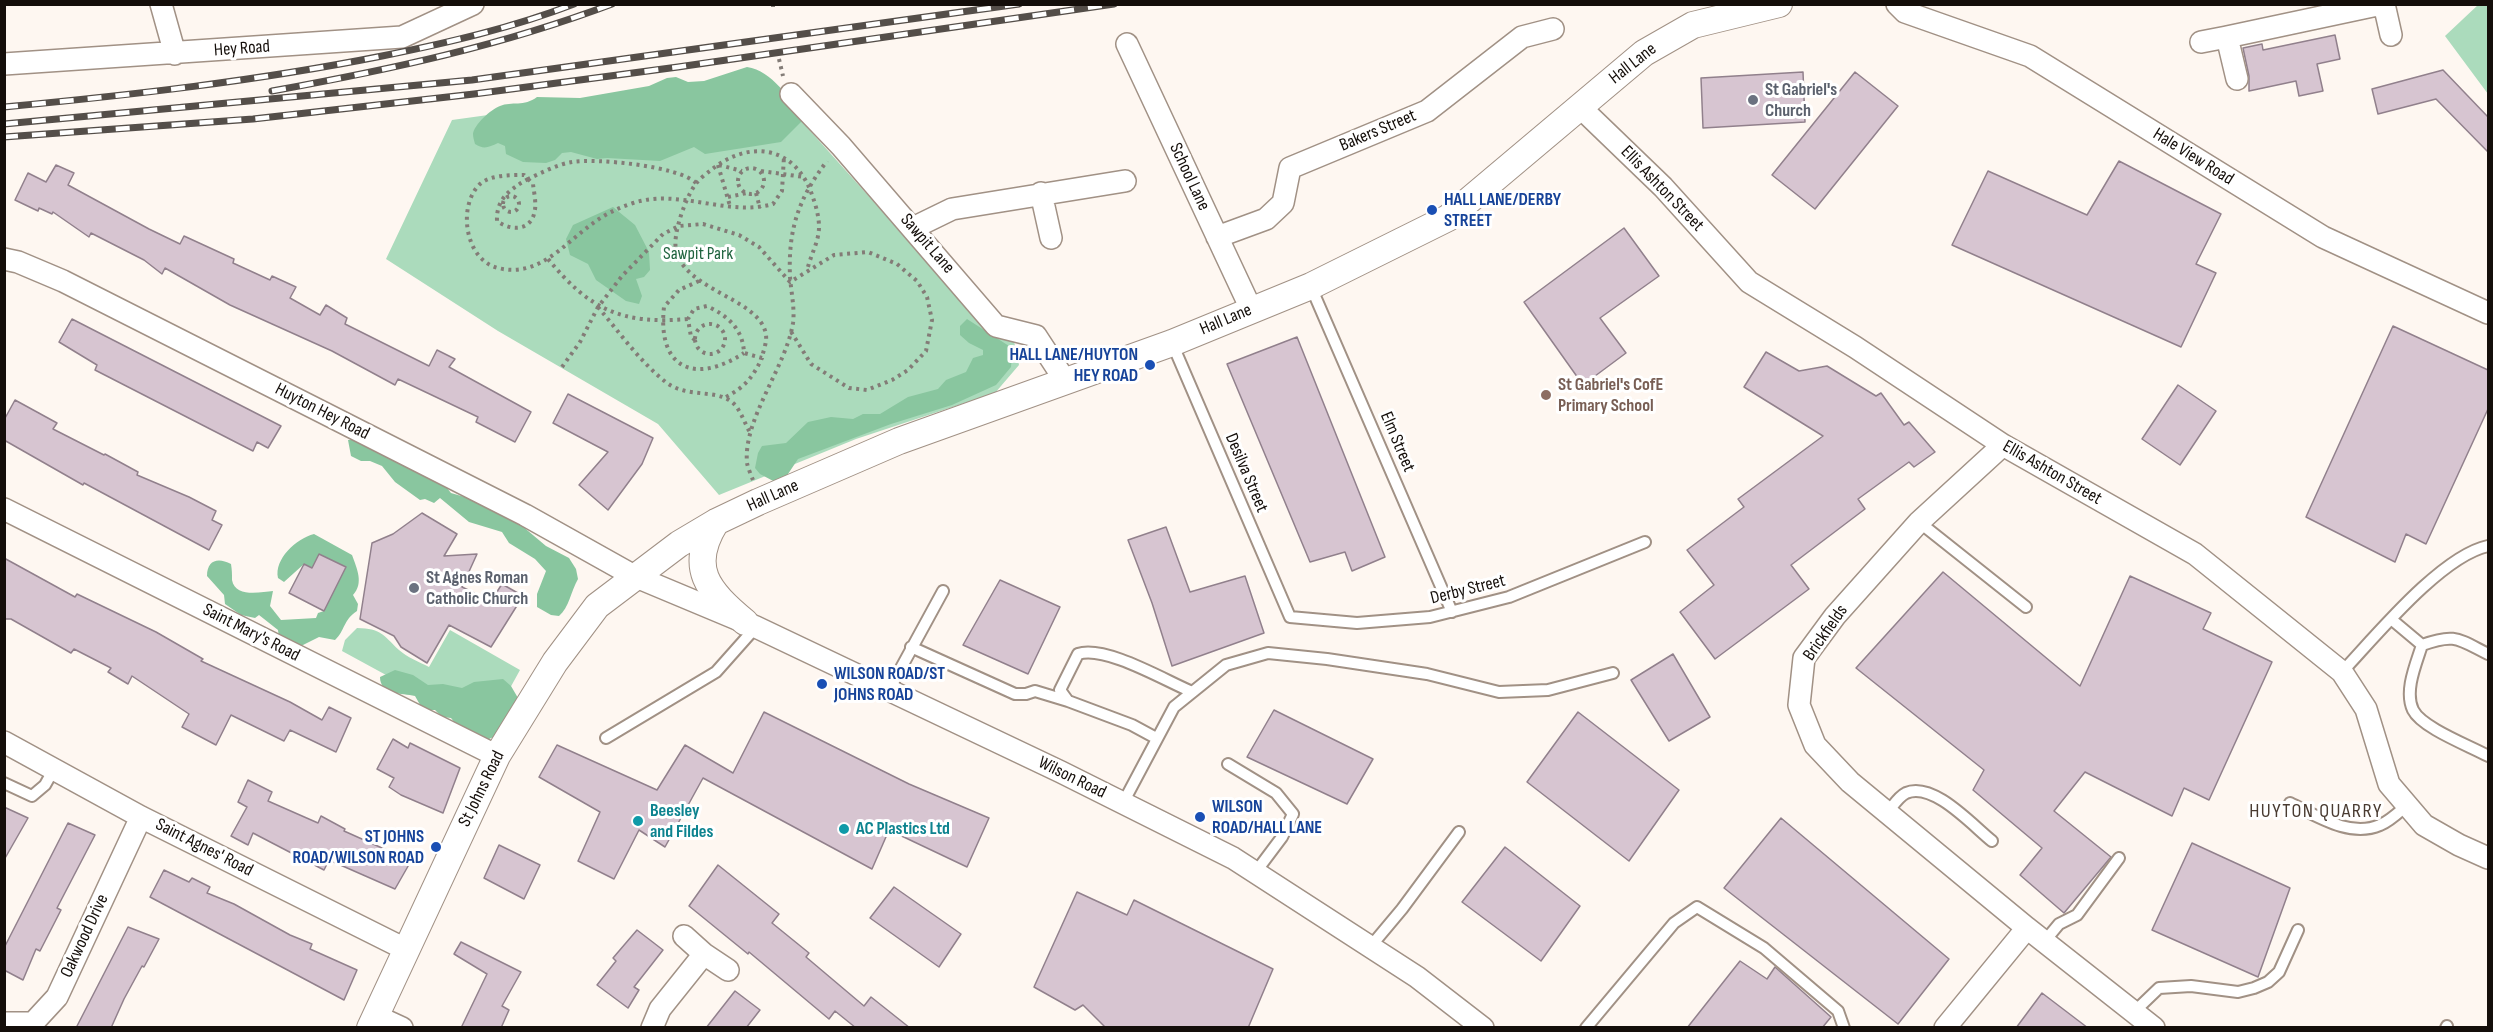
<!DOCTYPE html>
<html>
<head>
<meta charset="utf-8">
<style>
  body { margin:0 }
  #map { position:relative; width:2493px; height:1032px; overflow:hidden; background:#fef7f1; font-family:"Sofia Sans Condensed",sans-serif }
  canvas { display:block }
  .frame { position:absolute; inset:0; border:6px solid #140e0a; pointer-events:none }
</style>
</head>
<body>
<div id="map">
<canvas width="2493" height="1032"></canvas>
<div class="frame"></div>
</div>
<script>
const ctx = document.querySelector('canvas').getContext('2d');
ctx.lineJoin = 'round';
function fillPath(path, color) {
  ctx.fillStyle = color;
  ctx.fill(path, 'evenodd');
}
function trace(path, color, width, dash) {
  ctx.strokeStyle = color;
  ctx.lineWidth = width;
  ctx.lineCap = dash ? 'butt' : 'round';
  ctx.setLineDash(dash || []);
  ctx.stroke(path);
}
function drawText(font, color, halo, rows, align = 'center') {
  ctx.font = font + ' "Sofia Sans Condensed",sans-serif';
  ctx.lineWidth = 6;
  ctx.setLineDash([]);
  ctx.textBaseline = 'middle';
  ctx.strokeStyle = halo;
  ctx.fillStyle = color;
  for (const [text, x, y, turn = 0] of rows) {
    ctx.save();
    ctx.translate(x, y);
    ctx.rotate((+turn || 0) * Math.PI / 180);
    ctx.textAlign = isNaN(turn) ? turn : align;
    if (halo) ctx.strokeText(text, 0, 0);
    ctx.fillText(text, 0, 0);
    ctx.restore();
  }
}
const green = new Path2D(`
  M2479,4L2488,5V94L2445,36Z
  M762,77L873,201L976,320L1014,341L1019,365L995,393L856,439L719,495L658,424L498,331L386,259L452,120Z
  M357,628C382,629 382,634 399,650C407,657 419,662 429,667L450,630L520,670L487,730L342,651L345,640Z`);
const forest = new Path2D(`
  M747,67C773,71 788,99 806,117L781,142L705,154L694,147L660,161L607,158L597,159L571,152L562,153L555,160L546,163L523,162L506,154L505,146L498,143C489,147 484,150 475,144C474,140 473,137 473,134C474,125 491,109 500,106C512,101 524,107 537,97L580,98L649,86L667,78L676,77L688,82L704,81Z
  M613,207L635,225L649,252L650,270L644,277L636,279L642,296L639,304L626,301L596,280L588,264L570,255L566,239L573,225Z
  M967,319L1009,346L1012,356L1011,367L996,385L952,405L891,424L798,459L784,480L777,483L760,474L755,468L758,453L762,446L786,443L808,422L831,417L853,419L863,414H880L908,397L938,389L946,380L966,372L973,358L983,355V350L969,343L960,335V326Z
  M358,439L439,478L451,493L475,500L515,520L546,546L569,558L576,569L578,579C571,591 569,608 559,616L551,615L537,607V594L546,571L535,559L509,543L502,532L469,522L440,498L434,503L425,499L420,500L395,482L382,466L370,461H361L351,456L348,440Z
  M314,534L352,555C357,569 364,583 353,595L358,604L357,611C343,620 345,631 335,640L319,637L299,647L279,638L278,630L259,615L255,618L241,615L225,604L224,595L207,576C207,560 218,557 231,564C232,570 232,574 232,580C235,598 261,592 273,591L270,606L281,620L316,618L318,613L324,611L346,567L319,554L312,568L304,564L284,582L278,578C274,559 296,539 314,534Z
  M395,670L413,675L428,685L443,684L462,688L474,682L503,679L511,686L518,698C513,714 504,735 486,740L455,723L451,718L442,717L435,710H423L415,696C402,693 380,695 380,677Z`);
const building = new Path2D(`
  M2335,35L2340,59L2317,64L2323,91L2299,96L2296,81L2249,91V76L2243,48L2262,44L2263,50Z
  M2443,70L2488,117V152L2436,99L2378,114L2372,89Z
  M1803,72L1805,122L1703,128L1701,78Z
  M1855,72L1898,106L1815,209L1772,175Z
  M2119,161L2221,214L2196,264L2216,273L2181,347L1952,245L1988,171L2087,215Z
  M56,165L74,173L68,185L149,229L180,244L184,236L234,259L233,263L270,280L272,276L296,287L290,298L320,315L326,305L347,318L345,324L429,366L437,350L455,359L449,367L531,412L515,442L476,422L478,417L398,379L395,385L332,351L230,305L165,268L162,274L144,260L91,233L89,237L53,212L52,214L39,208L38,211L15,200L28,173L46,182Z
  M1624,228L1659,276L1600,318L1626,353L1583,385L1524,302Z
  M72,319L281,426L268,448L257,442L253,451L95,370L97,365L59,342Z
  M2393,326L2488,370V409L2426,544L2406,534L2395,562L2306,517Z
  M1297,337L1385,557L1352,571L1345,552L1310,562L1227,364Z
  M1766,352L1799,371L1827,366L1876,396L1881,393L1904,425L1909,422L1935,452L1914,467L1909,462L1858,499L1865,509L1791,565L1809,589L1715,659L1680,612L1714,585L1687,550L1744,507L1738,499L1823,436L1744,387Z
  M2178,385L2216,411L2180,465L2142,439Z
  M568,394L653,438L642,464L608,510L579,485L608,452L553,423Z
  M15,400L57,423L53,429L104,455L105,454L138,472L137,475L189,497L216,511L212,520L222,525L209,550L84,483L83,485L4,440V420Z
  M422,513L457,534L444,556L477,554L462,587L491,601L502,584L523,596L491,647L449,625L427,663L401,647L394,636L360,619L372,543L393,534Z
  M1166,527L1190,592L1245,576L1264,633L1172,666L1152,603L1128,540Z
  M319,554L346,567L324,611L289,593L304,564L312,568Z
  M4,558L75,597L77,594L156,632L203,659L201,661L290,702L322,720L329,707L351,718L336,752L290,730L284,741L231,715L216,745L182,727L189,714L132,676L128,684L108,672L111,668L74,649L71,653L11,619H4Z
  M1943,572L2080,686L2130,576L2211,613L2203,629L2272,662L2209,800L2184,788L2172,816L2085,772L2054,811L2111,857L2064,913L2020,875L2042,848L1973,790L1984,770L1856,668Z
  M1000,580L1060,607L1028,674L963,645Z
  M1673,654L1710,717L1669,741L1631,680Z
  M1274,710L1373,759L1347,804L1247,757Z
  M764,712L909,784L989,818L967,867L889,830L872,869L703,778L665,847L639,830L614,879L578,861L600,812L539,777L557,745L657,790L685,745L733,773Z
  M1578,712L1679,790L1629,861L1527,782Z
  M393,739L408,748L410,743L460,768L443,813L401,795L389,787L394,778L377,769Z
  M248,780L272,792L268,801L318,823L321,816L345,829L344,831L411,861L395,889L329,860L324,870L253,833L248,845L231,836L247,807L238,802Z
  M4,807L28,818L4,860Z
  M1781,818L1949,959L1898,1024L1724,888Z
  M68,823L95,835L57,908L61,910L40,951L36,949L23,980L4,970V948Z
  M2192,843L2290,888L2258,977L2152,930Z
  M499,845L540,865L524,899L484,878Z
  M1505,847L1580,906L1541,961L1462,902Z
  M718,865L779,914L772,923L809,953L806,957L864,1006L871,997L910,1028H856L835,1011L829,1019L749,952L748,954L689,906Z
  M164,870L189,882L192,878L210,887L207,893L234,904L290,935L312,944L310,949L357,970L344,1000L150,897Z
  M894,887L961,934L939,967L870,918Z
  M1077,892L1127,915L1134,900L1273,969L1248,1028H1106L1083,1005L1075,1010L1034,987Z
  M128,927L159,939L144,967L142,966L124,999L111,1028H76Z
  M637,930L663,950L634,987L639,990L628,1008L597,985L616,961L613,958Z
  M461,942L521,972L502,1006L509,1010L501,1028H461L487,974L454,954Z
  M1740,961L1767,979L1775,967L1831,1017L1822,1028H1687Z
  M735,991L760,1010L746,1028H706Z
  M2042,993L2088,1028H2016Z`);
const path = new Path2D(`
  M773,7V4
  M779,59L783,76
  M718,165L730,206
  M719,165L742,171
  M738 181a13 13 0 1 1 26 0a13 13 0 1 1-26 0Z
  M761,171L804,177
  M528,179L533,184C534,193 537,205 534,214C529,232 509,230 497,221C496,199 510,189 528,179Z
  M696,183C679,166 596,158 572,162C558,164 541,173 528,179L524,175C510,175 490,175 480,184C457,206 465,260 498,268C538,278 563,245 592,224C605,214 618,208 633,203C679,188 727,217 773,204L782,191L784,156
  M756,193L760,208
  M503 204a8 8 0 1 1 16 0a8 8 0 1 1-16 0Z
  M728,197L747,193
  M548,259C589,309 621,325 688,319
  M699,281L679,290L664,307C657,369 695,385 744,353
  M598,307C619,332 641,363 667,383C690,400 724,386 738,409C743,417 746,426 751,434
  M695 339a15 15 0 1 1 30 0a15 15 0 1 1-30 0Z
  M695,340L691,337L688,319L694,309L707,306C728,316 743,329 744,353L762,358C763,351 767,343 766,335C761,295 667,289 676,236C678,221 686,198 695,185C699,179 706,174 711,170C748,140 793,145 811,192C815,203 819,215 819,227C819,242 810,256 807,271
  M562,367L580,342L598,307L622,276L663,234L679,226L703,224L739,235L759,247L790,282L834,255L868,252L897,264L917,281L927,297L932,320L926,351L908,370L892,380L867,390L849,388L811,364L790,330
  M726,397C745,387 753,377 762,358
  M753,480C751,475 748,468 747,463C743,419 786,367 793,323C795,309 791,291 790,277C788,230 798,199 827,161`);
const service = new Path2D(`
  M1311,287L1452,612
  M1172,343L1290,617L1357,623L1430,617L1509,597L1645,542
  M1919,522L2026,607
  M2391,619L2422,645C2416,664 2404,691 2413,710C2422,728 2470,746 2488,756
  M2422,645C2455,633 2458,639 2488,654
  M911,647L1015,694H1026L1035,691L1068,701
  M2342,672C2375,637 2441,556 2488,546
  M889,690L943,591
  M606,738L716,672L756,627
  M1156,738L1132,725L1068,701L1060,690L1078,654C1105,645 1164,680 1190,691
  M1228,764L1276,793L1293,814L1282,837L1255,873
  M4,783L32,796L45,785L54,769
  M1123,803L1174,707L1226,665L1268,653L1327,659L1427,674L1499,692L1548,690L1613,673
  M2290,803C2317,816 2350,838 2380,825C2390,821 2399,812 2407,805
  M1887,813C1893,806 1898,797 1906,793C1933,781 1972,825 1992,841
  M2044,942L2059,924L2077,915L2119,858
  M1371,946L1402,909L1459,832
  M2134,1012L2159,988L2191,986L2238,992L2254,988L2268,982L2279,972L2298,930
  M1586,1028L1674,923L1697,907L1764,948L1838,1011L1844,1028
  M2446,1028L2447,1026`);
const minor = new Path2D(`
  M161,4L175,54
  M1897,4L1905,12L2030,56L2323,237L2488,313
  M2384,4L2391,35
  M2201,42L2227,37
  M1127,44L1251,309
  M4,64L402,37L473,4
  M2237,79L2227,37L2382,4
  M791,94L841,146L996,326L1036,336L1066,382
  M1580,107L1663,187L1749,282L1855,347L2003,445L2195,554L2342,672L2366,709L2389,784L2424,825L2459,845L2488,858
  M1041,193L1051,238
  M913,228L952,209L1125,181
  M1217,237L1266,219L1283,203L1290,168L1427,111L1522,37L1553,29
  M4,259L18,262L63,281L322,412L525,515L634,576L756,627L1061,772L1233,858L1417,977L1483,1028
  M2003,445L1919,522L1835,616L1804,658L1799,705L1815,745L1850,782L2027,928L2154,1028
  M4,509L497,756
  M4,742L141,817L407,950
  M684,936L704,954
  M376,1016L402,1028
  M4,1023H33L57,997L141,817
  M652,1028L660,1009L704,954L728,970
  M1945,1028L2027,928`);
const tertiary = new Path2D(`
  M716,522C687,568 708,591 745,622
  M370,1028L497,756L555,662L597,606L679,544L716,522L758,502L899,441L1172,343L1311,286L1448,218L1644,53L1693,25L1779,4`);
const rail = new Path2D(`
  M272,91C388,70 501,46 612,4
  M4,107C131,95 257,81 382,56C447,43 512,28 574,4
  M4,124L472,80L1019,4
  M4,137L253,119L474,94L678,67L1114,4`);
const markers = [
  [1753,100,6,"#6b7280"],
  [1432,210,6,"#1a4fb4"],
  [1150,365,6,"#1a4fb4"],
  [1546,395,6,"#8d6e63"],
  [414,588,6,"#6b7280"],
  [822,684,6,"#1a4fb4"],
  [1200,817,6,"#1a4fb4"],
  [638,821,6,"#0f9aa8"],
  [844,829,6,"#0f9aa8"],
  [436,847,6,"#1a4fb4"]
];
const streetNames = [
  ["Hey Road",242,49,-4],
  ["Hall Lane",1633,64,-38],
  ["Bakers Street",1378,131,-23],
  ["Hale View Road",2193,157,32],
  ["School Lane",1189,177,65],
  ["Ellis Ashton Street",1662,189,46],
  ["Sawpit Lane",927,244,49],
  ["Hall Lane",1226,320,-23],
  ["Huyton Hey Road",322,412,27],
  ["Elm Street",1397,442,67],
  ["Desilva Street",1246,473,67],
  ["Ellis Ashton Street",2052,473,30],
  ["Hall Lane",773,496,-24],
  ["Derby Street",1468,590,-14],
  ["Saint Mary's Road",251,633,27],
  ["Brickfields",1826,633,-55],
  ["Wilson Road",1072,778,26],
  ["St Johns Road",482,789,-64],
  ["Saint Agnes' Road",204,848,27],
  ["Oakwood Drive",85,936,-65]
];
const worshipNames = [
  ["St Gabriel's",1765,90],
  ["Church",1765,111],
  ["St Agnes Roman",426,578],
  ["Catholic Church",426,599]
];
const transitNames = [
  ["HALL LANE/DERBY",1444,200],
  ["STREET",1444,221],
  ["HALL LANE/HUYTON",1138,355,"right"],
  ["HEY ROAD",1138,376,"right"],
  ["WILSON ROAD/ST",834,674],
  ["JOHNS ROAD",834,695],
  ["WILSON",1212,807],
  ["ROAD/HALL LANE",1212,828],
  ["ST JOHNS",424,837,"right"],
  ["ROAD/WILSON ROAD",424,858,"right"]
];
const parkNames = [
  ["Sawpit Park",698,254]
];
const educationNames = [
  ["St Gabriel's CofE",1558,385],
  ["Primary School",1558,406]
];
const cultureNames = [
  ["Beesley",650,811],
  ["and Fildes",650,832],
  ["AC Plastics Ltd",856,829]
];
const neighbourhoodNames = [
  ["HUYTON QUARRY",2316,812]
];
fillPath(green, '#abdbbc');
fillPath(forest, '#89c69f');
fillPath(building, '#d7c5d1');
trace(building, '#91808c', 1.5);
trace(service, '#a19185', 14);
trace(minor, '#a19185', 24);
trace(tertiary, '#a19185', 28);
trace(path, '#837c77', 4, [3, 4.5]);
trace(service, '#fff', 10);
trace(minor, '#fff', 21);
trace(tertiary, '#fff', 26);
trace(rail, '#544e49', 7);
trace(rail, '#fff', 4.5, [14]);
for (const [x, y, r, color] of markers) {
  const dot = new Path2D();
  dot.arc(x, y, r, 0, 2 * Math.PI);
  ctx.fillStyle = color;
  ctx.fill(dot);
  trace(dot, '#fff', 2);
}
drawText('18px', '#140e0a', '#fff', streetNames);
drawText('bold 18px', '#5b616d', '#fff', worshipNames, 'left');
drawText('bold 18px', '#164399', '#fff', transitNames, 'left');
drawText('18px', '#20643f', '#fff', parkNames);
drawText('bold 18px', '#785e54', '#fff', educationNames, 'left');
drawText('bold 18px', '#0d838f', '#fff', cultureNames, 'left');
ctx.letterSpacing = '1.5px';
drawText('20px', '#493b31', '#fff', neighbourhoodNames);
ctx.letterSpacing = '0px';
</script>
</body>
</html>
